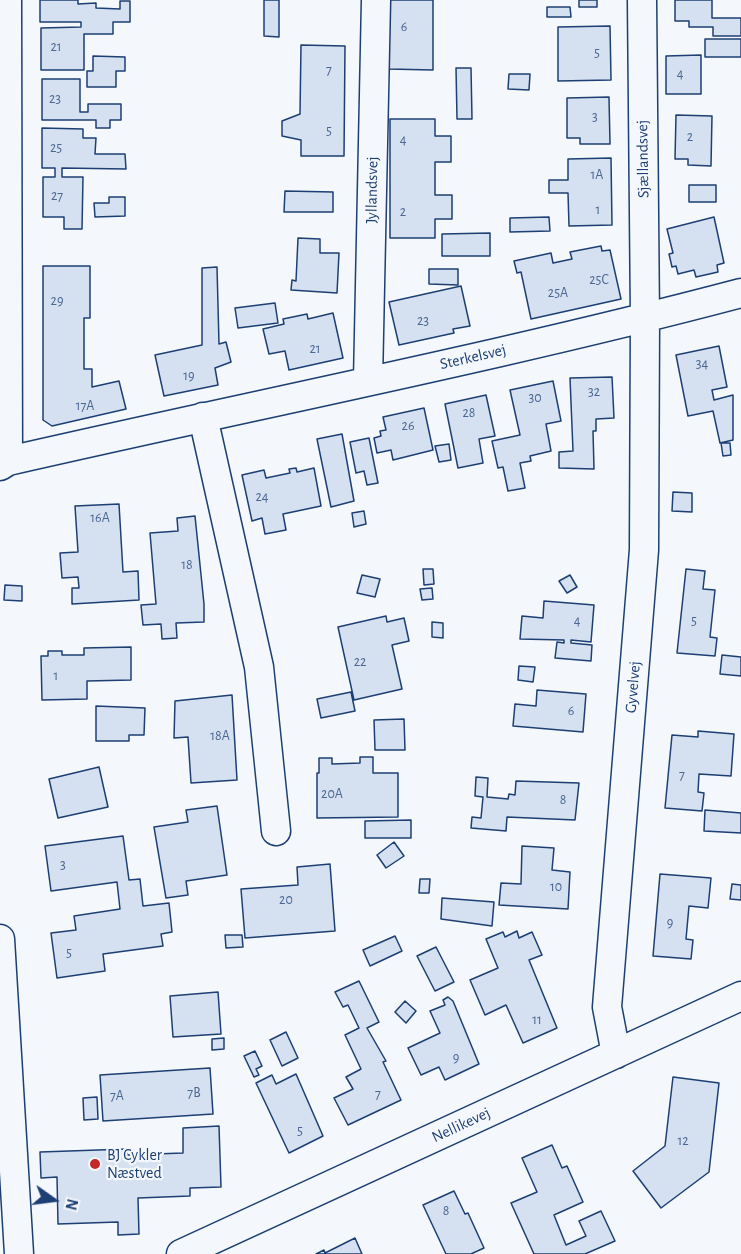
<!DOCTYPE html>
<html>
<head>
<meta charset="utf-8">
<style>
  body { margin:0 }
  #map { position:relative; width:741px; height:1254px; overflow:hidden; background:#f4f7fb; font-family:"Alegreya Sans",sans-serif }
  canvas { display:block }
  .north { position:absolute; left:24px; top:1170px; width:60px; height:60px; -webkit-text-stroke:4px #f4f7fb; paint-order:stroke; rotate:104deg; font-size:16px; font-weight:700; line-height:24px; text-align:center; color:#1d3f73 }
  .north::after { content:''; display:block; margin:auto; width:21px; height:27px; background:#1d3f73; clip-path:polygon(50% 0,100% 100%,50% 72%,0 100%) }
</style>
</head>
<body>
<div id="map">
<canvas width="741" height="1254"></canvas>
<div class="north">N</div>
</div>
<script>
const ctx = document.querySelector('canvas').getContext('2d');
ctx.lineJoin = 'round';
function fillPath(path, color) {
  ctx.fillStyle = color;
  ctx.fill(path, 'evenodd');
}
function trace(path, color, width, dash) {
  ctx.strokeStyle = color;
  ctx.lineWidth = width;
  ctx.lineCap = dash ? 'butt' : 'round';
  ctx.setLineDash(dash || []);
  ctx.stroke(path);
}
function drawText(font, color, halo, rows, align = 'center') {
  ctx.font = font + ' "Alegreya Sans",sans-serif';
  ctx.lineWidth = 4.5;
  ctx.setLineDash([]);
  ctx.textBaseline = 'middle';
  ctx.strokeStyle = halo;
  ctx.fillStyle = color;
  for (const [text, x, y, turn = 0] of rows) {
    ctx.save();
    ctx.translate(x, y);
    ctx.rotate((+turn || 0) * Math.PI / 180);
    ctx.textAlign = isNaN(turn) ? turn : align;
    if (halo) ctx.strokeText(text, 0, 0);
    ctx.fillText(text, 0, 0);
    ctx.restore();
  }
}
const building = new Path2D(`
  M40,0H78V4L96,3V8L120,9V1H130V22H113V34H84V70H41V28L81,27V22H40Z
  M264,0H279V37L264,36Z
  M390,0H433V70L388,69Z
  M579,0H597V7H579Z
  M675,0H712V18H741V36H713V27H689V21H675Z
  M547,7H570L571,17H547Z
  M610,26L611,80L558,81V27Z
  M705,39H741V57H705Z
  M301,45L345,46L344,156H301V140L282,136V121L300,114Z
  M701,55V94H666V56Z
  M93,56L125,57V71H116V87H87V71H93Z
  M456,68H471L472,119H457Z
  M509,74H530L529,90L508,89Z
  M42,79H80V112H88V104H121V120H110V128H96V120H42Z
  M609,97L610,144H580V138H567V98Z
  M676,115L712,116L711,166L688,165V159H675Z
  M390,119H435V136H451V162H435V195H452V219H435V238H390Z
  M42,128L83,129V138H96L95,154H125L126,169L62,168V177H83L82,229H64V217H43V177H55V168H42Z
  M611,158L612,225L569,226L568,193H549V180H568V159Z
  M689,185H716V202H689Z
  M285,191L333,192V212H284Z
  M109,197H125V216L95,217L94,203H109Z
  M549,217L550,231L510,232V218Z
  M714,217L724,263L717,265L718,272L696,277L694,270L678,274L676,266L672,267L669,254L673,253L667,229Z
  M490,233V256H442V234Z
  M298,238L320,239V253H339L337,293L291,290L292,280L296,281Z
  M601,246L602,251L610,250L621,299L531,319L521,272L517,273L514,261L551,253L553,263L572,259L570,252Z
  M43,266H90V318H84V369H92V387L119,381L126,409L52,426L43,420Z
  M217,267L219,344L226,342L231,362L215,368L218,385L164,396L155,355L202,345V268Z
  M429,269H458V285L429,284Z
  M461,286L470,326L453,329L454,333L399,345L389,302Z
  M275,303L278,323L238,328L235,308Z
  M333,313L343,358L289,370L285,351L269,354L263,329L284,324L283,319L307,314L308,319Z
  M719,346L727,387L712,390L714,400L733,395V440L720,443L713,411L688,416L676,355Z
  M612,377L614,418L596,419V431H593L594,469L559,468V452L573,451L570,378Z
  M553,381L561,421L546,424L551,451L530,456L531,461L520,463L525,488L508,491L503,467L498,468L492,441L520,435L510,390Z
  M486,395L495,436L479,439L483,463L458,468L445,404Z
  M424,408L433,450L393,460L391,450L377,453L374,438L381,436L380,431L386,430L383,417Z
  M342,434L354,501L331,507L317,439Z
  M369,438L378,483L367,485L364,471L356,473L350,442Z
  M721,443H730L731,455L723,456Z
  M449,444L451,460L439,462L435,446Z
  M296,468L297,472L314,468L321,506L283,514L286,530L265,534L262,518L252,521L242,475L264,470L266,478L290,473L289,469Z
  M673,492L692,493V512L672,511Z
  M119,504L123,572L138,571L139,600L72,604V588H79L78,577L62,578L60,553L78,552L75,506Z
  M364,511L366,524L354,527L352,513Z
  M195,516L204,604V622L176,623L177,638L162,639L161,624L143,625L141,605L156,604L150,533L178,531L177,518Z
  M423,569H433L434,584L424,585Z
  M686,569L705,571L703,589L715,590L710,637L717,638L715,656L677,653Z
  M362,575L380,579L375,597L357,593Z
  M570,575L577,587L567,593L559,581Z
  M5,585L22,586V601L4,600Z
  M432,588L433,599L422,600L420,589Z
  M544,601L594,605L591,642L571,640V643L592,645L591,661L555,658L557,642L564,643V640L520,639L522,616L543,618Z
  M386,616L387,622L404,618L409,641L392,645L402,689L354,700L338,627Z
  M432,622L443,623V638L432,637Z
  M131,647V680L87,681V699L42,700L41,656H48V651H62V655H84V648Z
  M722,655L741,657V676L720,674Z
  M519,666L535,667L533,682L518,680Z
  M537,690L586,694L583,732L513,726L515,704L536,706Z
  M351,692L355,711L321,718L317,699Z
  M232,695L237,780L191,783L188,737L174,738L175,701Z
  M96,706L145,708L144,735H129V741H96Z
  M404,719L405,750H375L374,720Z
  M698,731L734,734L731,776L699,774L698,792L704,793L702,811L665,808L672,735L698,737Z
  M360,757H373V773H398V817L317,818V773H319V758H332V764L360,763Z
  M99,767L108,807L58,818L49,779Z
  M476,777L488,778L487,797L508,799L509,794L515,795L516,781L579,783L575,820L507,817L506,831L471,828L472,817L481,818L483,797L475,796Z
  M217,806L227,875L186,881L188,895L166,898L154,827L188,822L186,810Z
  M705,810L741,813V833L704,831Z
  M411,820V838H365V821Z
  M123,836L129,880L140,879L143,906L169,903L172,932L161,934L163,946L103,954L105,971L57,978L51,933L76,930L74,916L120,909L117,882L51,891L45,846Z
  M394,842L404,856L386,868L377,855Z
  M522,846L554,848L552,870L570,872L568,909L499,905L501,883L521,884Z
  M330,864L335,931L245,938L241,889L298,885L297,867Z
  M660,874L711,878L708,908L689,906L686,939L693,940L691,959L653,956Z
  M420,879H430L429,893H419Z
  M732,884L741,885V900L730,899Z
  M442,898L494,902L492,926L441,919Z
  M517,931L519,938L532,932L542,955L529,960L557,1028L523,1043L506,1005L485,1015L470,980L498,968L486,939L503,932L505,937Z
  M225,935H242L243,947L226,948Z
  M395,936L402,951L370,966L363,950Z
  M436,947L454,982L435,991L417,956Z
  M359,981L379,1022L367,1028L386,1061L383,1062L401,1100L348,1125L334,1098L353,1089L346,1077L361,1069L345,1035L359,1028L348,1005L343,1007L335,992Z
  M218,992L221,1034L173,1037L170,996Z
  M448,997L453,1001L479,1064L445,1080L439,1067L421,1075L408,1048L440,1033L430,1011L445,1005L443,1000Z
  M405,1001L416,1011L406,1023L395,1012Z
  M286,1032L298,1058L282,1066L270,1040Z
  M224,1038V1049L212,1050V1039Z
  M255,1051L262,1066L256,1069L259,1075L254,1077L244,1056Z
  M210,1068L213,1114L103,1121L100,1075Z
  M296,1074L323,1136L289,1153L256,1083L272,1075L276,1084Z
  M673,1077L719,1083L709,1172L661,1208L633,1171L665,1146Z
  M97,1097L98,1119L84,1120L83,1098Z
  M219,1126L221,1187L190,1188V1196L138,1198L139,1234L118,1235V1222L58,1224L57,1177L41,1178L40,1152L127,1149V1155L183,1153V1128Z
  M552,1145L562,1168L567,1166L583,1202L554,1215L566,1245L586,1236L579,1221L601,1211L615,1241L585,1254H534L511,1203L537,1192L522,1158Z
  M454,1191L465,1214L468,1213L484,1248L471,1254H446L423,1205Z
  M355,1238L362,1254H316L324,1250L325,1253Z`);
const street = new Path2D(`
  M7,0L8,461
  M368,381L376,0
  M203,417L259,667L276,831
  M0,466L8,461C252,405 499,357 741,293
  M0,939L19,1254
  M616,1054L607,1007L644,550L645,319L642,0
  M181,1254L741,996`);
const markers = [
  [95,1164,6,"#c62828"]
];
const numberNames = [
  ["6",404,27],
  ["21",56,47],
  ["5",597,53],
  ["7",329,70],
  ["4",680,74],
  ["23",55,99],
  ["3",595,117],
  ["5",329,131],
  ["2",690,137],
  ["4",403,140],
  ["25",56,148],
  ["1A",597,175],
  ["27",57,196],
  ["1",598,210],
  ["2",403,212],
  ["25C",599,280],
  ["25A",558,293],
  ["29",57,301],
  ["23",423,321],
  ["21",315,349],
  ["34",702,364],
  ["19",189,376],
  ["32",594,392],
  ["30",535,398],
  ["17A",85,406],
  ["28",469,413],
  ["26",408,426],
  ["24",262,497],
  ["16A",100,518],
  ["18",187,565],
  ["4",577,621],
  ["5",694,621],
  ["22",360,662],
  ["1",56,676],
  ["6",571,711],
  ["18A",220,736],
  ["7",682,775],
  ["20A",332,794],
  ["8",563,800],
  ["3",63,865],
  ["10",556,887],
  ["20",286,900],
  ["9",670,923],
  ["5",69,953],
  ["11",537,1020],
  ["9",456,1058],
  ["7B",194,1093],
  ["7",378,1094],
  ["7A",117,1096],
  ["5",300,1131],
  ["12",683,1141],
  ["8",446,1211]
];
const streetNames = [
  ["Sjællandsvej",643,159,-91],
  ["Jyllandsvej",372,190,-89],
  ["Sterkelsvej",473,357,-13],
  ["Gyvelvej",633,687,-85],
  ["Nellikevej",461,1125,-25]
];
const poiNames = [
  ["BJ Cykler",107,1155],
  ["Næstved",107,1173]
];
fillPath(building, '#d5e0f0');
trace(building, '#1d3f73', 1.5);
trace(street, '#1d3f73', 31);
trace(street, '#f4f7fb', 28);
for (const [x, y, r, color] of markers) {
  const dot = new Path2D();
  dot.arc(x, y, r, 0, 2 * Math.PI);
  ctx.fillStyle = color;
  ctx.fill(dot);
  trace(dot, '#f4f7fb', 2);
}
drawText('14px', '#4b6792', null, numberNames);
drawText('16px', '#1d3f73', '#f4f7fb', streetNames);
drawText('16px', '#1d3f73', '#f4f7fb', poiNames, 'left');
</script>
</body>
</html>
